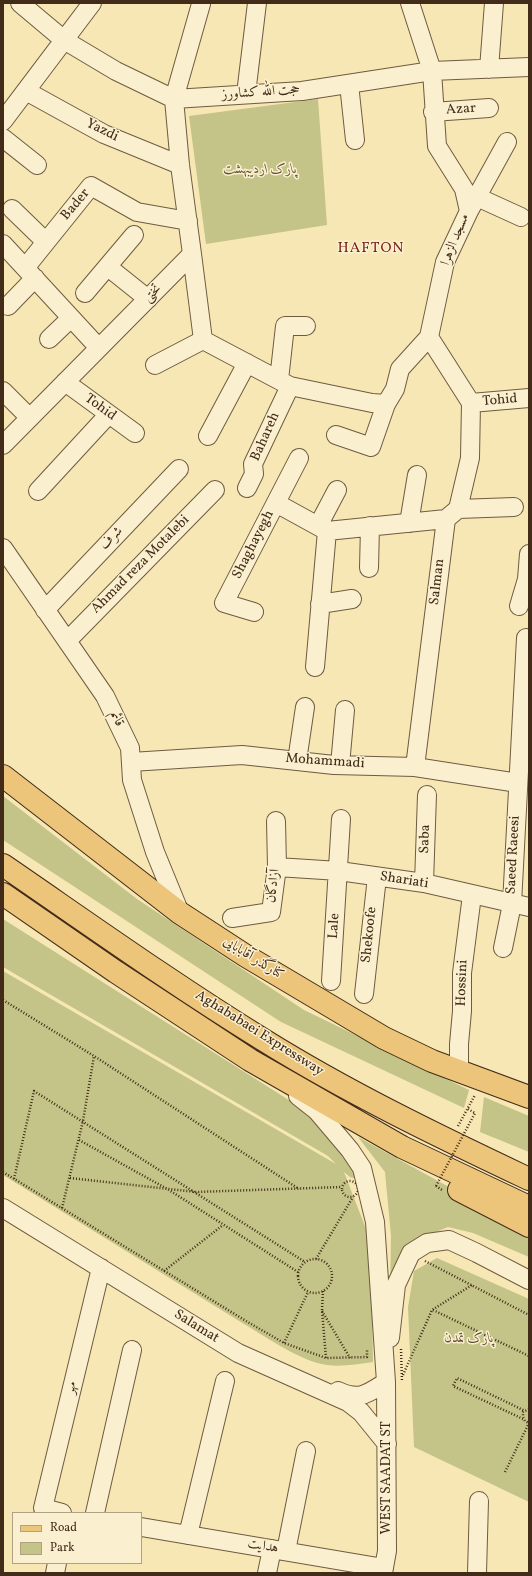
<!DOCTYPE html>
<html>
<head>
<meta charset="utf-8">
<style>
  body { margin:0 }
  #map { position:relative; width:532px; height:1576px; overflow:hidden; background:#f7e7b5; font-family:Vollkorn,serif }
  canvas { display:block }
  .frame { position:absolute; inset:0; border:4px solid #422c19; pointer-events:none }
  .legend { position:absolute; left:12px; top:1512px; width:130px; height:52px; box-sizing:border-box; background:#faefcf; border:1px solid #b0a186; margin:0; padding:5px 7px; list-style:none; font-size:12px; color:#422c19 }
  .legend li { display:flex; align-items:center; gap:8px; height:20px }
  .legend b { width:20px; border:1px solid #b0a186 }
</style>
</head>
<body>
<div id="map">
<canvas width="532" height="1576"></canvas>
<div class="frame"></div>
<ul class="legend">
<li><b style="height:5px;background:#ecc47a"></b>Road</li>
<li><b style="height:11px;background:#c4c388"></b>Park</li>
</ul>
</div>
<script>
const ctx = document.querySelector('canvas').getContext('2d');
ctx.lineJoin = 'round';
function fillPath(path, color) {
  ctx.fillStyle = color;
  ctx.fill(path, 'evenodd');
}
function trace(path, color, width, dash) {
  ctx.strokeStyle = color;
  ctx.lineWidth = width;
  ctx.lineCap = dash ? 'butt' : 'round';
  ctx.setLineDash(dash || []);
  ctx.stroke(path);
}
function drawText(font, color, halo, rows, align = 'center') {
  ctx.font = font + ' Vollkorn,Amiri,serif';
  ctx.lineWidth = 3;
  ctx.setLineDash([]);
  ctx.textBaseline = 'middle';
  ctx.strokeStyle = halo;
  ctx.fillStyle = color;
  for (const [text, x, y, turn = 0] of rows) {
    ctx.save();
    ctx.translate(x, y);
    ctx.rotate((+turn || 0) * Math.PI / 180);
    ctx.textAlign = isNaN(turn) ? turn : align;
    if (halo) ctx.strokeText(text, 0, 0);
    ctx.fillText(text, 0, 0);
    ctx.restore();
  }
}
const green = new Path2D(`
  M318,99L327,225L206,244L189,116Z
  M3,796L137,899L304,1010L469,1090L464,1108L281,1022L3,840Z
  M3,919L303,1109L348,1160L360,1180L350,1177L344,1172L371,1242L373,1362C358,1364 342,1367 327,1365C300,1361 268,1338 244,1324L3,1175V971L336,1164L328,1156L3,967Z
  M484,1097L529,1116V1152L480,1132Z
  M358,1137L529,1231V1257L473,1233L448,1227L419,1239L390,1299L391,1236L385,1172Z
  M437,1258L529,1299V1502L414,1447L408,1307L414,1271Z`);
const path = new Path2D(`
  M3,1000L94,1056L299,1189
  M468,1109L475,1113
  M458,1126L475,1095
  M79,1140L169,1190L298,1272
  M3,1172L246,1321L284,1343L326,1358L367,1357V1350
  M70,1178L196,1192L342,1187
  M14,1179L34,1091L305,1262
  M342 1189a8 8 0 1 1 16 0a8 8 0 1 1-16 0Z
  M436,1186L442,1190
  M62,1208L83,1121L94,1056
  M298 1276a17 17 0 1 1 34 0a17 17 0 1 1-34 0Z
  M316,1259L353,1197
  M425,1261L529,1315
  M164,1271L223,1225
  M323,1291L322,1310L326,1358
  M433,1310L529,1356
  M322,1311L350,1358
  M284,1343L308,1292
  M401,1349L402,1382
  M403,1375L432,1310L472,1285
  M529,1409L523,1412V1417L525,1421L529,1423
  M523,1419L453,1386L457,1378L525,1411
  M505,1472L529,1423`);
const minor = new Path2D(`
  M20,3L64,40L116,71L174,99L302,91L432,71L529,67
  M410,3L432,71L437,146L464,189L469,211L445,262L429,337L471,403
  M489,69L494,3
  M349,84L355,140
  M26,91L104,134L180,165
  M246,94L257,3
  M433,112L489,108
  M3,121L92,3
  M3,138L37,165
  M477,197L521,217
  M12,209L46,242
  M469,211L507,142
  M3,244L99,348
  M192,254L203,340L290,386L372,403L386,404L395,389L400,369L429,337
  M108,267L148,299
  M25,268L91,186L137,212L188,221
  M85,293L134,235
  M8,306L35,278
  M49,339L71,318
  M155,365L203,340
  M279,380L285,326H306
  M65,382L135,433
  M3,391L30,418
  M471,403L529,398
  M336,435L371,447L386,404
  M208,436L247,363
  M3,445L192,254L180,165L174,99L201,4
  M247,488L254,474L253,464L290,386
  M38,491L109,414
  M276,503L327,531L446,519
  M458,509L514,507
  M409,523L417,475
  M318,526L337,490
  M3,548L105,696L130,748L132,780L155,852L180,913
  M369,568L370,526
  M320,604L352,599
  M519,606L527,579L529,554
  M45,610L179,469
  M254,612L224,603L299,458
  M68,640L215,490
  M315,667L327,531
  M297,761L305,707
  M131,762L242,755L334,765L415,767L518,783
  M340,765L345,710
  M415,767L446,519L458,509L470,458L471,403
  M277,867L339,871L424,883L529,907
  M424,883L427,795
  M232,918L271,912L277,867L276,821
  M503,948L512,904L526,638
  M331,981L341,819
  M364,994L377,877
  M459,1072V1044L462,1011V973L472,895
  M298,1096L317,1111L350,1150L362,1168L375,1222L386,1382L387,1551L383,1573
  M3,1208L238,1353L348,1402L361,1412L387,1444
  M390,1338L396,1285L411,1253L427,1243L449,1240L477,1253L529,1280
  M338,1391C360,1401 367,1394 386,1382
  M62,1513L43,1508L101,1268
  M95,1513L132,1350
  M141,1527L384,1568
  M188,1535L225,1381
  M286,1551L306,1451
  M55,1573L57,1563
  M267,1573L272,1549
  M477,1573L479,1501`);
const major = new Path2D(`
  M3,776L180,913L246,956L384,1038L432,1061L529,1097`);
const highway = new Path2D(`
  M3,865C89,924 173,984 262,1039C347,1092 438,1136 529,1179
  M3,894L116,972L250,1060L402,1147L529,1207
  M459,1190L529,1226`);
const pathBridge = new Path2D(`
  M436,1186L475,1113`);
const streetNames = [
  ["حجت الله کشاورز",261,93,-4],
  ["Azar",461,110,-4],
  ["Yazdi",102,131,26],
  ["Bader",76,205,-50],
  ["مسجد الزهرا",456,240,-68],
  ["تختی",153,294,-45],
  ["Tohid",500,401,-5],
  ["Tohid",100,408,36],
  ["Bahareh",266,437,-66],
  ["شرف",112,539,-47],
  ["Shaghayegh",254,545,-63],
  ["Ahmad reza Motalebi",141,565,-45],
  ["Salman",438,582,-83],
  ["قائم",116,719,64],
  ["Mohammadi",325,762,4],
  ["Saba",426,839,-88],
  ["Saeed Raeesi",514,855,-87],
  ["Shariati",404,881,9],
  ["آزادگان",274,886,-83],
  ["Lale",335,926,-86],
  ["Shekoofe",370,935,-84],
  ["کنارگذر آقابابایی",253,959,32],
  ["Hossini",463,983,-88],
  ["Aghababaei Expressway",259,1034,32],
  ["Salamat",196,1327,32],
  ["مهر",72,1388,-76],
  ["WEST SAADAT ST",387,1478,-90],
  ["هدایت",263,1547,10]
];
const parkNames = [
  ["پارک اردیبهشت",260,170],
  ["پارک تمدن",469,1339]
];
const neighbourhoodNames = [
  ["HAFTON",371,249]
];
fillPath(green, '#c4c388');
trace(minor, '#6f5b40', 20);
trace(major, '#422c19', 24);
trace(highway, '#422c19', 24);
trace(path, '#422c19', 2.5, [1, 2]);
trace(minor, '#faefcf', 18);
trace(major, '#ecc47a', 22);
trace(highway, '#ecc47a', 22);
trace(pathBridge, '#422c19', 2.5, [1, 2]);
drawText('14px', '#422c19', '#faefcf', streetNames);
drawText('italic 14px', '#625235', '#faefcf', parkNames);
ctx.letterSpacing = '1px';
drawText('15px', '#7a1f14', '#faefcf', neighbourhoodNames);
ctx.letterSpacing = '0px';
</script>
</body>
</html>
